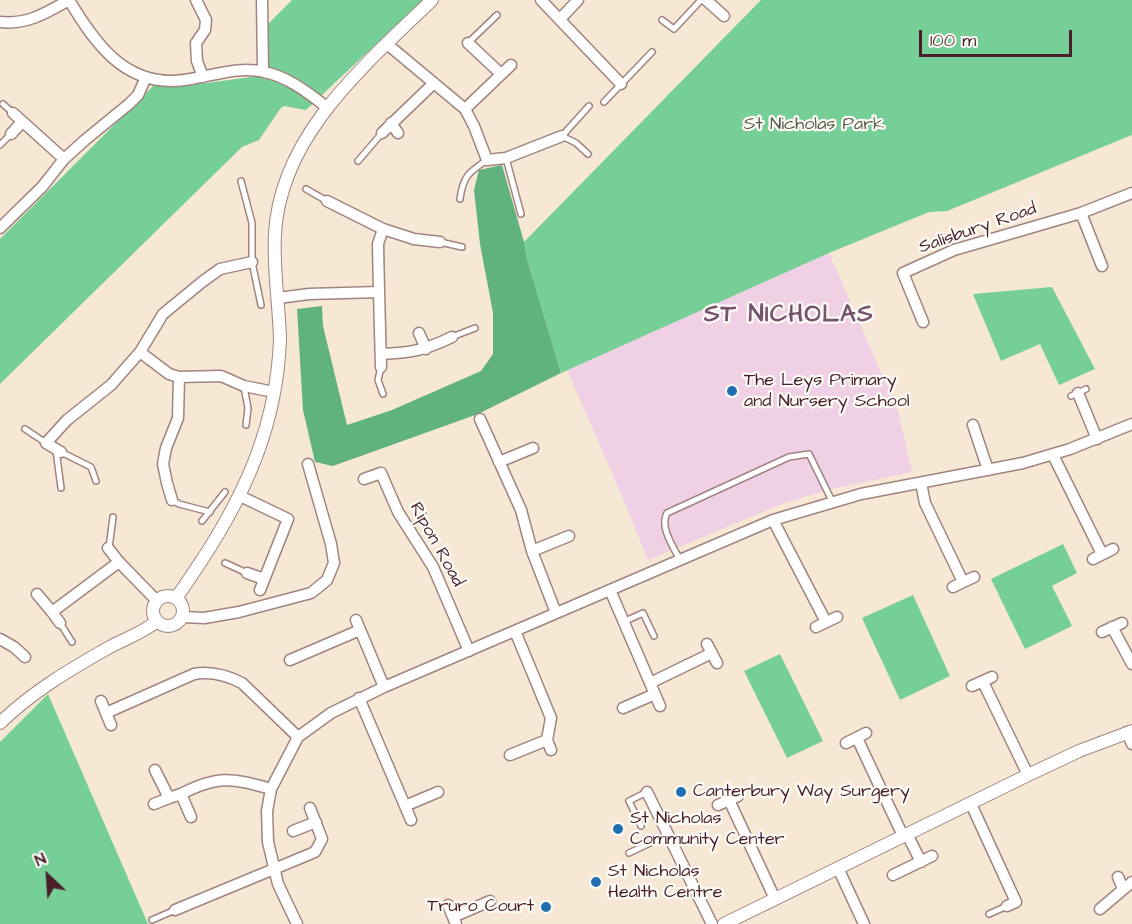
<!DOCTYPE html>
<html>
<head>
<meta charset="utf-8">
<style>
  body { margin:0 }
  #map { position:relative; width:1132px; height:924px; overflow:hidden; background:#f7e8d5; font-family:"Architects Daughter",sans-serif }
  canvas { display:block }
  .north { position:absolute; left:18px; top:846px; width:60px; height:60px; -webkit-text-stroke:4px #fdfcf7; paint-order:stroke; rotate:335deg; font-size:16px; font-weight:700; line-height:24px; text-align:center; color:#4a1f2b }
  .north::after { content:''; display:block; margin:auto; width:21px; height:27px; background:#4a1f2b; clip-path:polygon(50% 0,100% 100%,50% 72%,0 100%) }
  .scale { position:absolute; left:919px; top:30px; width:153px; height:27px; box-sizing:border-box; border:3px solid #4a1f2b; border-top:0; padding-left:8px; font-size:18px; line-height:21px; white-space:nowrap; color:#4a1f2b; -webkit-text-stroke:4px #fdfcf7; paint-order:stroke }
</style>
</head>
<body>
<div id="map">
<canvas width="1132" height="924"></canvas>
<div class="north">N</div>
<div class="scale">100 m</div>
</div>
<script>
const ctx = document.querySelector('canvas').getContext('2d');
ctx.lineJoin = 'round';
function fillPath(path, color) {
  ctx.fillStyle = color;
  ctx.fill(path, 'evenodd');
}
function trace(path, color, width, dash) {
  ctx.strokeStyle = color;
  ctx.lineWidth = width;
  ctx.lineCap = dash ? 'butt' : 'round';
  ctx.setLineDash(dash || []);
  ctx.stroke(path);
}
function drawText(font, color, halo, rows, align = 'center') {
  ctx.font = font + ' "Architects Daughter",sans-serif';
  ctx.lineWidth = 4.5;
  ctx.setLineDash([]);
  ctx.textBaseline = 'middle';
  ctx.strokeStyle = halo;
  ctx.fillStyle = color;
  for (const [text, x, y, turn = 0] of rows) {
    ctx.save();
    ctx.translate(x, y);
    ctx.rotate((+turn || 0) * Math.PI / 180);
    ctx.textAlign = isNaN(turn) ? turn : align;
    if (halo) ctx.strokeText(text, 0, 0);
    ctx.fillText(text, 0, 0);
    ctx.restore();
  }
}
const built = new Path2D(`
  M829,253L898,411L912,472L827,490L782,504L648,560L622,496L567,370Z`);
const green = new Path2D(`
  M292,0H423L306,110L284,106L280,109L259,140L242,147L0,384V239L153,86L207,83L258,76V54L268,24Z
  M761,0H1132V135L947,211L929,212L829,253L561,373L527,259L524,242Z
  M1052,287L1095,369L1059,385L1040,344L1001,361L973,294Z
  M1063,544L1077,573L1052,586L1072,626L1025,649L991,579Z
  M913,595L950,676L900,700L862,618Z
  M780,654L823,741L787,758L744,671Z
  M48,694L148,924H0V742Z`);
const forest = new Path2D(`
  M502,165L524,242L527,259L561,373L478,414L333,466L315,462L303,410L297,309L322,306L323,326L347,425L392,410L481,371L493,354V313L480,244L474,190L479,170Z`);
const service = new Path2D(`
  M662,20L674,29L701,0
  M468,43L497,15
  M604,102L652,52
  M3,104L13,113
  M0,145L11,134
  M588,154L576,143L562,136L589,106
  M506,158L521,214
  M358,161L382,133
  M241,181L252,223V262L261,305
  M306,189L327,201
  M460,199C463,176 469,172 487,160
  M440,242L462,247
  M452,337L475,328
  M381,367L378,380L383,394
  M244,387L248,408L246,425
  M1071,396L1086,389
  M25,429L46,443
  M56,450L61,488
  M61,452L91,467L96,481
  M172,500L179,504L210,512
  M202,521L225,492
  M109,548L113,517
  M680,560C674,548 659,527 667,513L789,457L809,454L832,501
  M225,563L247,573
  M623,622L643,613L654,636
  M60,623L72,642
  M641,826L629,801L647,792
  M629,853L667,835
  M989,914L1007,906
  M152,920L175,910`);
const minor = new Path2D(`
  M69,0C97,47 129,91 191,79C216,75 239,66 264,72C289,77 308,93 328,108
  M196,0L206,20L205,30L196,43L197,61L203,77
  M262,0L263,71
  M541,0L621,84
  M706,0L724,16
  M560,19L578,0
  M0,22C27,25 46,13 69,0
  M468,43L501,74
  M387,44L465,109L474,126L487,160L506,158L562,136
  M465,109L511,65
  M13,113L64,159
  M391,123L398,133
  M382,133L434,83
  M11,134L22,122
  M327,201L383,229L378,244L379,292
  M1081,213L1102,266
  M0,228L42,187L64,159L85,140L129,104L138,95L146,77
  M383,229L414,239L440,242
  M278,298L309,294L379,292L381,367
  M923,322L903,273L954,250L1081,213L1132,193
  M419,333L426,349
  M140,352L163,314L202,282L220,269L252,262
  M381,354C411,353 425,350 452,337
  M1078,393L1097,439
  M480,419L521,510L532,551L556,613
  M973,425L988,470
  M61,452L46,443L67,420L111,385L140,352L169,374L179,377L221,376L244,386L274,392
  M1053,455L1102,554
  M499,462L533,448
  M364,479L381,473L398,512L433,567L469,651
  M921,483L925,503L963,582
  M240,496L288,519L260,590
  M172,500L167,483L163,464L166,448L178,418L179,377
  M773,520L826,622
  M108,548L119,562L157,601
  M532,551L569,536
  M1093,559L1113,549
  M247,573L264,579
  M953,587L974,577
  M610,590L660,706
  M37,594L52,612L119,562
  M52,612L60,623
  M183,617L204,618L239,612L311,593L327,580L334,563L331,544L308,464
  M356,620L384,687
  M816,627L837,617
  M1112,627L1132,664
  M515,631L551,718L547,740L551,750
  M1102,632L1122,623
  M0,639L14,647L25,657
  M707,644L717,663
  M290,660L360,630
  M983,682L1028,775
  M650,683L712,653
  M972,686L992,677
  M359,698L411,820
  M101,701L111,725
  M623,708L655,694
  M106,713L194,674C211,671 226,675 242,683L298,737
  M1127,732L1132,744
  M857,738L903,836
  M846,743L866,733
  M510,755L547,740
  M155,770L169,798L181,794L191,817
  M647,792L712,924
  M181,794C218,775 231,778 271,789
  M729,800L775,899
  M154,804L169,798
  M971,804L1016,902L1007,906
  M718,805L738,796
  M405,806L438,792
  M293,831L316,822
  M907,834L921,862
  M838,868L864,924
  M893,875L932,856
  M1118,877L1123,889
  M448,905L456,924
  M1100,909L1132,882
  M175,910L315,852L322,839L310,808
  M453,917L490,901
  M297,924L278,884L268,842L267,811L271,789L298,737L331,713L384,687L773,520L861,494L1023,463L1070,449L1132,424`);
const tertiary = new Path2D(`
  M153 611a15 15 0 1 1 30 0a15 15 0 1 1-30 0Z
  M176,598C185,586 193,573 202,560C247,491 277,423 280,339C279,304 273,269 275,234C280,135 366,64 432,0
  M0,723C32,692 69,670 108,648C124,639 143,633 157,621
  M724,924L1028,775L1079,751L1132,731`);
const markers = [
  [732,391,6,"#1f6fb2"],
  [681,792,6,"#1f6fb2"],
  [618,829,6,"#1f6fb2"],
  [596,882,6,"#1f6fb2"],
  [546,907,6,"#1f6fb2"]
];
const parkNames = [
  ["St Nicholas Park",814,125]
];
const streetNames = [
  ["Salisbury Road",978,229,-19],
  ["Ripon Road",436,545,61]
];
const poiNames = [
  ["The Leys Primary",744,381],
  ["and Nursery School",744,402],
  ["Canterbury Way Surgery",693,792],
  ["St Nicholas",630,819],
  ["Community Center",630,840],
  ["St Nicholas",608,872],
  ["Health Centre",608,893],
  ["Truro Court",534,907,"right"]
];
const districtNames = [
  ["ST NICHOLAS",789,316]
];
fillPath(built, '#f0d0e5');
fillPath(green, '#76cf96');
fillPath(forest, '#60b27f');
trace(service, '#a08480', 8);
trace(minor, '#a08480', 13);
trace(tertiary, '#a08480', 14);
trace(service, '#fff', 5);
trace(minor, '#fff', 10);
trace(tertiary, '#fff', 12);
for (const [x, y, r, color] of markers) {
  const dot = new Path2D();
  dot.arc(x, y, r, 0, 2 * Math.PI);
  ctx.fillStyle = color;
  ctx.fill(dot);
  trace(dot, '#fdfcf7', 2);
}
drawText('18px', '#595d50', '#fdfcf7', parkNames);
drawText('18px', '#4a1f2b', '#fdfcf7', streetNames);
drawText('18px', '#4a1f2b', '#fdfcf7', poiNames, 'left');
ctx.letterSpacing = '1.5px';
drawText('bold 24px', '#77546e', '#fdfcf7', districtNames);
ctx.letterSpacing = '0px';
</script>
</body>
</html>
